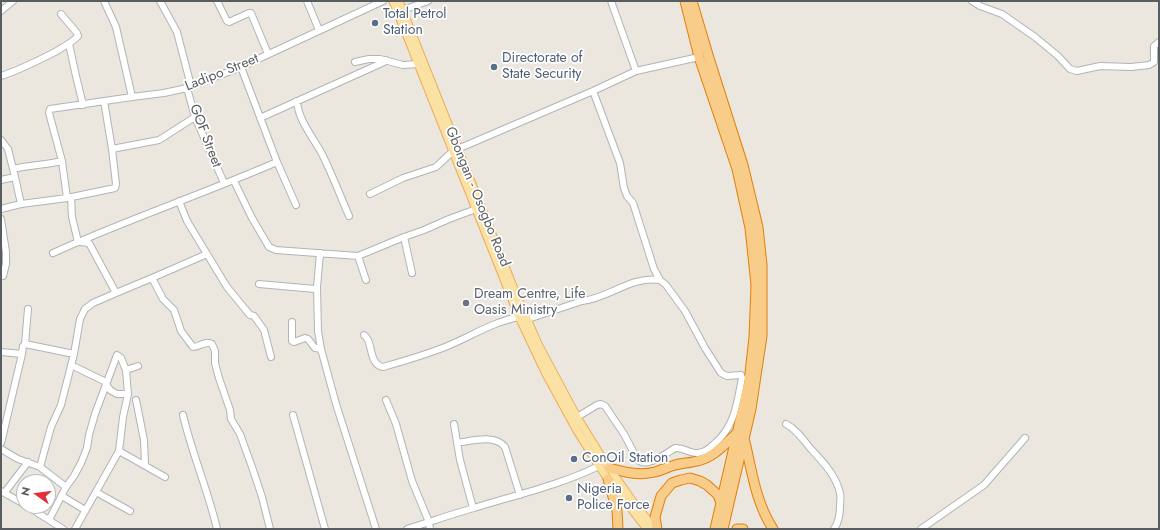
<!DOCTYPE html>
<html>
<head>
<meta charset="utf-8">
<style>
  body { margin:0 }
  #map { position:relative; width:1160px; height:530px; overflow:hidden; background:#ebe7df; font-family:Jost,sans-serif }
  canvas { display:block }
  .frame { position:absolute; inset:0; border:2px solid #585d60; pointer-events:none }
  .north { position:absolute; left:16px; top:474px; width:40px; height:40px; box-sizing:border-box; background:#fff; border:1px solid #bcbebf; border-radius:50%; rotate:284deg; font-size:11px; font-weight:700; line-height:16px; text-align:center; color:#585d60 }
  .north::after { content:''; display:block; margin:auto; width:14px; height:18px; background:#e22f3a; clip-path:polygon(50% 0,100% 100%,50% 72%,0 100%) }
</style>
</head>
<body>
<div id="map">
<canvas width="1160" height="530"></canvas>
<div class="frame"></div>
<div class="north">N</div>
</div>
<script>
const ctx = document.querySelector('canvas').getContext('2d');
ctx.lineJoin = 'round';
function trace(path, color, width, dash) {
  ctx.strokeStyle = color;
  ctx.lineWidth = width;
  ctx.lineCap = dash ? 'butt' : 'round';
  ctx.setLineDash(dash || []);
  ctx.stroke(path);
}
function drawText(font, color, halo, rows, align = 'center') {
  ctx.font = font + ' Jost,sans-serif';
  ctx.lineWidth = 3.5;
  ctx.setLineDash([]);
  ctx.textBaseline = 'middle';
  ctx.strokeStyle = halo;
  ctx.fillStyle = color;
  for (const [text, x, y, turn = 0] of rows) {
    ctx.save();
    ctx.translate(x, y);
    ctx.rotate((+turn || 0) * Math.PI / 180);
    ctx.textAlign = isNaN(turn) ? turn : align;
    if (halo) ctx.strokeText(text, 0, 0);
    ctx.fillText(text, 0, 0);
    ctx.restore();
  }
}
const minor = new Path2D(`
  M104,1L116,27L132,97
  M160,1L177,32L191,86
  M217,1L227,21L229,22L249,13H251L268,54
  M307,1L319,30
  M611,1L636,71
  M972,1L980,6L1002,14L1035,37L1058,56L1070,69L1077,71L1100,66L1131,67L1149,65L1154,62V46L1159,42
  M403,10L428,1
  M1,11L13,1
  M69,44L76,76L83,105
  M355,62L369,59H380L403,65L418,64
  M241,67L277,162L296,205
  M1,76C20,70 37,61 55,52C63,47 72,43 78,36L77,33L61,14
  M187,88L195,117L224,183
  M297,101C298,120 313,137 322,154C332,174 340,195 349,216
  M260,118L384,62L386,60
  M1,140L8,149L15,177L21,204
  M112,149L159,140L195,117
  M13,169C29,165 46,165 62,161
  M1,180L15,177
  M234,181L252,218L269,247L276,250L358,256L404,237L424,230L449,219L476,209
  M370,194L403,178L436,167L453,151L593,91L636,71L699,57
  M71,197L72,217L78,242
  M67,198L62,161L49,113L50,109L132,97L164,93L187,88L241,67L383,1
  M179,201L187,221L227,287L250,315L254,316L264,330L271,357
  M1,209L21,204L67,198L115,188L116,184L112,149L104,101
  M1,219L6,252V264L3,276
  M404,237L412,273
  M80,242L89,243L116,293
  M53,253C126,220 203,194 277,162
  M358,256L366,280
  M152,278L163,299L174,310L181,331L193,347C200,347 205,340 212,344L215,351V363L219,378L230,410L231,419L240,434L252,467L262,497L270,529
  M259,284L315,289L317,287L320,253
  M317,287L318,331L321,349
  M528,319L582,301C610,298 630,276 660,280
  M292,322V341L294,342L305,338L308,339L315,348L321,349L336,404L376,529
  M364,335C365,335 368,340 368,340C372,349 371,365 383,367C404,361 425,355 445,347C470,337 492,322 519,317
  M25,344L74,354
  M1,352L22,354
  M71,365L104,381L110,390L117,394H128
  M136,400L144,440L145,465
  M386,400L396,424L412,481L429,522L430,529
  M183,415C192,454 208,490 217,529
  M293,415L325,529
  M577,417L597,405L601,404L605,406L624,434L636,457C644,471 665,454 675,448C683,447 690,454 698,453C705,452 710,448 714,444C735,427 737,403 742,378L741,375L727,376L721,373L705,348L685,311L666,285L660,280L654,269L633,203L627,196L624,188L620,163L593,91
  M454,424L460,460L473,508
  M786,424C796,429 803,439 810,448C822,461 836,475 840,493C841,497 840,502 840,506C840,514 839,522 834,529
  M1,443L22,354L23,346L25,344L28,309
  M457,443C472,441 494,434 505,447L520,495
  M1,449L18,459L40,467L66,487
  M119,451L165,477
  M40,467L51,427L61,405L74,354L80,319L85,309L93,303L116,293L152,278L207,254
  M1,491L24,504
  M5,492L28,462
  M96,492L130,511
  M62,496L85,510
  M27,506L63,529
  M49,520L66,487L74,476L81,463L87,448L89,435L95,414L117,355L121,358L126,370
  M75,529L119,451L123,417L128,394L126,370L138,366
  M407,529C430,522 452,514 474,508C516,495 560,485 599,466
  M921,529L984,485L1025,438`);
const major = new Path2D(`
  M393,1L519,317L545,372L576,429L599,466L608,479L647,529
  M399,1L512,284L538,344L577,417L601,456L631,499L655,529`);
const highway = new Path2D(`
  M685,1L699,57L737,169L750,228L756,285L754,337L749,382L715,529
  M692,1L709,58L743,165L758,227L762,265V336L751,409L723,529
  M745,442C752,472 756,503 773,529
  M609,468C624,472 639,476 655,472C662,470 668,467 675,465C682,463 690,463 697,461C713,458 725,444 737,433
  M608,479L617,511L618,529
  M657,529L655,517L661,496L672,483L681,480L690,478L700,481L707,485L718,495L721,503
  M737,529H743`);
const markers = [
  [375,23,4,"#5c6f8a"],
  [494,67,4,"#5c6f8a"],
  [466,303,4,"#6b7280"],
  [574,459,4,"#5c6f8a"],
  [569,498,4,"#5c6f8a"]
];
const serviceNames = [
  ["Total Petrol",383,15],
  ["Station",383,31],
  ["Directorate of",502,59],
  ["State Security",502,75],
  ["ConOil Station",582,459],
  ["Nigeria",577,490],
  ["Police Force",577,506]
];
const streetNames = [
  ["Ladipo Street",222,73,-22],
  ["GOF Street",205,136,69],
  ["Gbongan - Osogbo Road",477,197,68]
];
const worshipNames = [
  ["Dream Centre, Life",474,295],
  ["Oasis Ministry",474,311]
];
trace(minor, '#b0b4b7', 8);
trace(major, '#ebad58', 9);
trace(highway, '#e27f08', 11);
trace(minor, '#fff', 6);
trace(major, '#fce1a4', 7);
trace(highway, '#f8cc89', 9);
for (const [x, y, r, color] of markers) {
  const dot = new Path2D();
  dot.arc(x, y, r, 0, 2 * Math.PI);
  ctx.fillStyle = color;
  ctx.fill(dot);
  trace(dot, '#fff', 1.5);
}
drawText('14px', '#4e5e75', '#fff', serviceNames, 'left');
drawText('14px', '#585d60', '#fff', streetNames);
drawText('14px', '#5b616d', '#fff', worshipNames, 'left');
</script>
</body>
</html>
